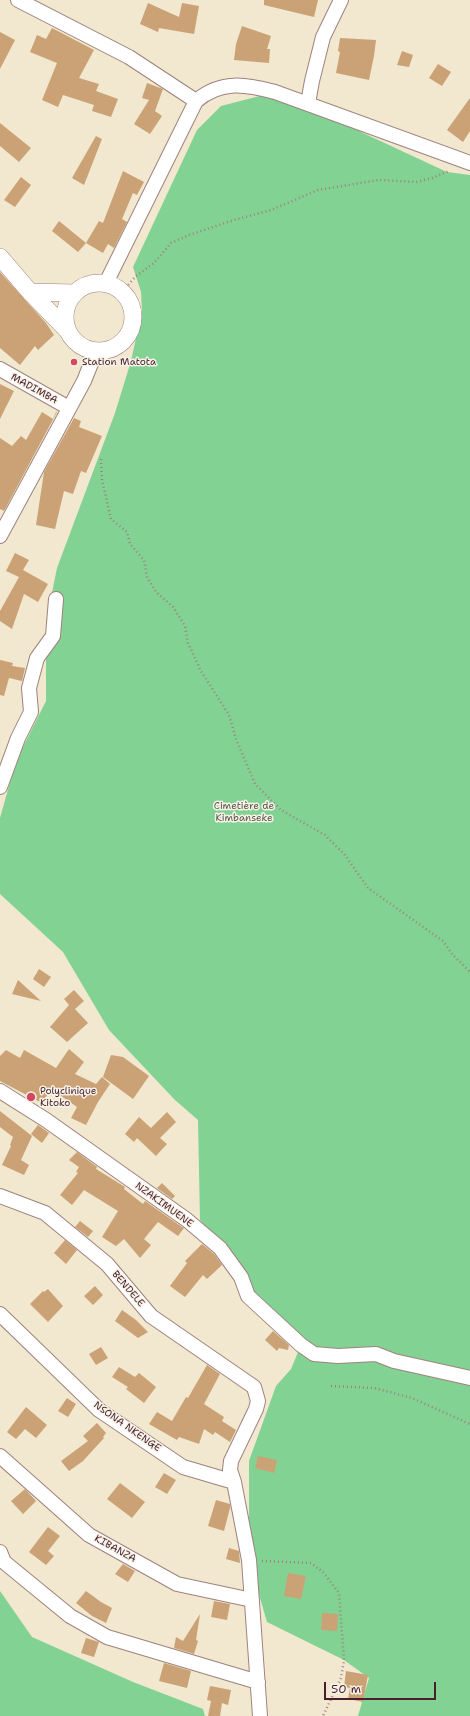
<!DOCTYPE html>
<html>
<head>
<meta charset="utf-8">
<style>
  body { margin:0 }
  #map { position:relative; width:470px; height:1716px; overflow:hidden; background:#f2e7cf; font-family:"Shantell Sans",sans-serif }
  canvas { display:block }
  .scale { position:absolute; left:324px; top:1682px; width:112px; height:18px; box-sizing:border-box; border:2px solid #4a1f2b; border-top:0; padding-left:5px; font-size:12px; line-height:14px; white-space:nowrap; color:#4a1f2b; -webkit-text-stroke:3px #f7f3e8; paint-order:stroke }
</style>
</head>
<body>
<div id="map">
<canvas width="470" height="1716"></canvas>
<div class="scale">50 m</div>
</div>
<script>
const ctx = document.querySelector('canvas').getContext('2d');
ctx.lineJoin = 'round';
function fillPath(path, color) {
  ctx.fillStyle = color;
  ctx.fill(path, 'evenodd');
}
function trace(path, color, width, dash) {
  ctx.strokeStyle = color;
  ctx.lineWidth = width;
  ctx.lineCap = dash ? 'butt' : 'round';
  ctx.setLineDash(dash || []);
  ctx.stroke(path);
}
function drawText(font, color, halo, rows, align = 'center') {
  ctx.font = font + ' "Shantell Sans",sans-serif';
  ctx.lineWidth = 3;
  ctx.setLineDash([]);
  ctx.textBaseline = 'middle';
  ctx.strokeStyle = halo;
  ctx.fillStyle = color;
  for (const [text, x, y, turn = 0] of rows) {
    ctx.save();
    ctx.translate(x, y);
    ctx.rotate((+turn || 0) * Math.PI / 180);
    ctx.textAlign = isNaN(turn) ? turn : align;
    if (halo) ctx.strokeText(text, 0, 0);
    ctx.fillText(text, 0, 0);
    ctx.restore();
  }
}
const green = new Path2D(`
  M275,92L447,172L470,175V1716H358L369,1678L344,1660L267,1622L249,1560V1461L276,1386L291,1369L301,1345L266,1317L229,1256L200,1220L198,1120L175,1100L109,1030L63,952L0,894V818L16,761L46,701V622L57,568L115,413L131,361L142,311L141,292L133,267L197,130L221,106Z
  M0,1591L32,1637L133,1682L203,1709L205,1716H0Z`);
const building = new Path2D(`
  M264,0H318L314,17L264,5Z
  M148,3L179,17L182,3L199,6L194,34L159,28L158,32L140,24Z
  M242,26L271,36L267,49H270L269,63L234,60L236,44Z
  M52,28L94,50L79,78L99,84L96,91L118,99L111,117L92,111L94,105L63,95L58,107L42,100L57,63L30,52L37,35L46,39Z
  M0,32L15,40L0,69Z
  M340,38L376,40L374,56L369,80L336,73L340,52L338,51Z
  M402,51L413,55L409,67L397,65Z
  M438,64L451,72L442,86L429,78Z
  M147,83L163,89L155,111L162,116L150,134L134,124L149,100L142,98Z
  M470,98V131L463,142L447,130Z
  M0,123L31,148L19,162L0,146Z
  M96,136L102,139L84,185L72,178Z
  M123,171L144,182L137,195L133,193L122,219L127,222L114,248L108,244L103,253L86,243L99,221L103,223Z
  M21,177L31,185L15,207L4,200Z
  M59,221L86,243L78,252L52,231Z
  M0,272L46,323L54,335L38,350L35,346L20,365L0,348Z
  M0,384L14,391L0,419Z
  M42,412L53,419L56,412H57L4,511L0,509V438L12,446L21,436L26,440Z
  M74,418L81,421L79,427L102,436L86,473L81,471L73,494L64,491L55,529L36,525L44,472Z
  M15,553L29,560L23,570L48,584L38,602L24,594L12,629L0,621V611L19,577L6,571Z
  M0,660L13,663L12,666L25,668L22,681L9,678L4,696L0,695Z
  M39,969L51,977L44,987L33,979Z
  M18,980L41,1001L12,994Z
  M74,990L84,1001L75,1009L88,1023L67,1042L50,1027L69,1005L64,999Z
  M69,1049L84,1062L75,1074L96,1084L102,1077L110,1084L98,1102L86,1125L71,1118L77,1107L51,1089L42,1103L0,1081V1056L6,1050L20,1058L24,1050L56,1068Z
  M111,1055L123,1057L149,1076L133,1099L103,1077Z
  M0,1111L32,1136L21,1160L29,1165L24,1175L2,1165L11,1146L10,1145L13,1137L0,1127Z
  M167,1112L176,1122L160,1138L167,1144L156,1156L137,1138L134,1142L125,1134L139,1117L151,1128Z
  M38,1125L49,1133L42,1143L31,1134Z
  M77,1152L97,1167L96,1169L125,1187L124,1189L143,1204L145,1201L182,1227L184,1228L178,1236L158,1222L144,1239L151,1245L140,1258L124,1239L116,1246L102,1237L118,1211L84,1190L72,1205L60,1195L78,1173L76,1172L79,1167L69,1160Z
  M162,1183L175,1196L172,1199L157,1188Z
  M80,1221L93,1231L88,1237L75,1227Z
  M65,1240L77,1250L66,1264L54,1253Z
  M202,1244L214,1254L222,1265L207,1279L203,1275L185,1297L170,1286L187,1263L185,1261Z
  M95,1286L103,1295L93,1305L84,1296Z
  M48,1289L63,1306L48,1322L30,1304L43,1291L44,1292Z
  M122,1310L136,1320L148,1332L138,1338L115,1321Z
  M273,1331L289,1345L288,1350L279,1348L277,1351L265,1340Z
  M101,1347L108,1358L96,1365L89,1354Z
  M207,1365L220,1374L204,1404L224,1417L222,1421L236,1430L230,1442L215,1432L213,1435L204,1429L199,1444L179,1437L177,1440L149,1424L157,1412L172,1421L186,1397L188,1398Z
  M119,1367L135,1377L139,1373L156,1387L144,1403L126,1389L128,1387L112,1377Z
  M67,1398L76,1404L68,1417L58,1411Z
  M26,1407L47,1425L36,1438L25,1429L16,1439L7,1432Z
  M97,1423L106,1433L103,1437L104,1438L83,1461L69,1471L61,1461L88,1441L83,1436Z
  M258,1456L277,1460L274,1473L255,1468Z
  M164,1473L176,1480L167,1494L155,1487Z
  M120,1483L145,1502L132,1518L107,1499Z
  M25,1489L36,1501L23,1514L11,1501Z
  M216,1500L230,1504V1508L224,1531L208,1526Z
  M48,1527L60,1536L48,1551L54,1556L46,1565L29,1552Z
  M229,1548L239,1551L240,1563L226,1559Z
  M123,1564L135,1571L128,1582L115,1574Z
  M288,1573L306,1576L301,1599L284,1596Z
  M86,1591L101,1602L112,1608L106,1623L92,1616L76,1603Z
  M214,1601L230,1604L227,1620L211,1617Z
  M322,1613L338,1614L337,1631L321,1630Z
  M200,1614L196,1640L198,1641L194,1654L174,1648L176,1637L183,1641Z
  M86,1638L99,1642L94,1657L81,1653Z
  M164,1663L191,1671L187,1688L159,1681Z
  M346,1671L368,1675L363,1702L348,1699L350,1688L344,1687Z
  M210,1686L231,1690L228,1705L222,1703L220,1716H208L211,1701L207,1700Z`);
const path = new Path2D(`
  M123,291L136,276L154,263L171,243L189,235L234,220L271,210L318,190L379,180L416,182L432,178L449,171
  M101,459L102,480L111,519L127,532L130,544L144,560L147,577L156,592L173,607L185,626L188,643L201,671L229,715L236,739L255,784L281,810L325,835L345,855L368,888L443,941L453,955L470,972
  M331,1386L374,1388L412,1398L470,1424
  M262,1561L311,1563L323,1572L339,1593L344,1660L341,1678L323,1716`);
const minor = new Path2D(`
  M18,0L129,57L196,101
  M308,103L312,81L323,37L341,0
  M106,283L196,101C221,80 245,84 275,92L470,163
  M0,369L69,408
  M0,536L84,381L96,351
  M0,787L18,738L31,712L29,688L37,658L53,636L56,599
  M0,1091L46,1120L187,1220L220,1248L241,1277L248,1296L301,1345L314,1354L338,1356L376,1354L394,1361L470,1378
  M0,1196L45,1213L107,1264L151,1316L254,1387L258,1401L256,1409L231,1461L230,1470L234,1482L249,1560L260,1716
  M0,1314L99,1410L183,1467L234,1482
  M0,1456L89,1535L177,1584L252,1600
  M0,1552L4,1562L70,1616L107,1637L258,1682`);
const tertiary = new Path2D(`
  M0,257L30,292L68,331
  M65 317a34 34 0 1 1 68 0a34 34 0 1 1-68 0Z
  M30,292L75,293`);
const markers = [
  [74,362,4,"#d1495b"],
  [31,1097,5,"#d1495b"]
];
const poiNames = [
  ["Station Matota",82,362],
  ["Polyclinique",40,1091],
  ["Kitoko",40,1103]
];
const streetNames = [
  ["MADIMBA",34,389,29],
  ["NZAKIMUENE",164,1205,36],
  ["BENDELE",128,1289,49],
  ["NSONA NKENGE",127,1427,35],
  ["KIBANZA",115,1549,29]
];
const parkNames = [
  ["Cimetière de",244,806],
  ["Kimbanseke",244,818]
];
fillPath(green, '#81d293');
fillPath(building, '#cba275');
trace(minor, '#9e837d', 16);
trace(tertiary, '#9e837d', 18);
trace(path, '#9e837d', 2.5, [1, 3]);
trace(minor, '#fff', 14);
trace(tertiary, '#fff', 17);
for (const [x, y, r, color] of markers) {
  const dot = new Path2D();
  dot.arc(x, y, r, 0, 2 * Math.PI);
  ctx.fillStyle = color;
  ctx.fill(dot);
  trace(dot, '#f7f3e8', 1.5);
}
drawText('10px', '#4a1f2b', '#f7f3e8', poiNames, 'left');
drawText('10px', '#4a1f2b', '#f7f3e8', streetNames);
drawText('10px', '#5a554a', '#f7f3e8', parkNames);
</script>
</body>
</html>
